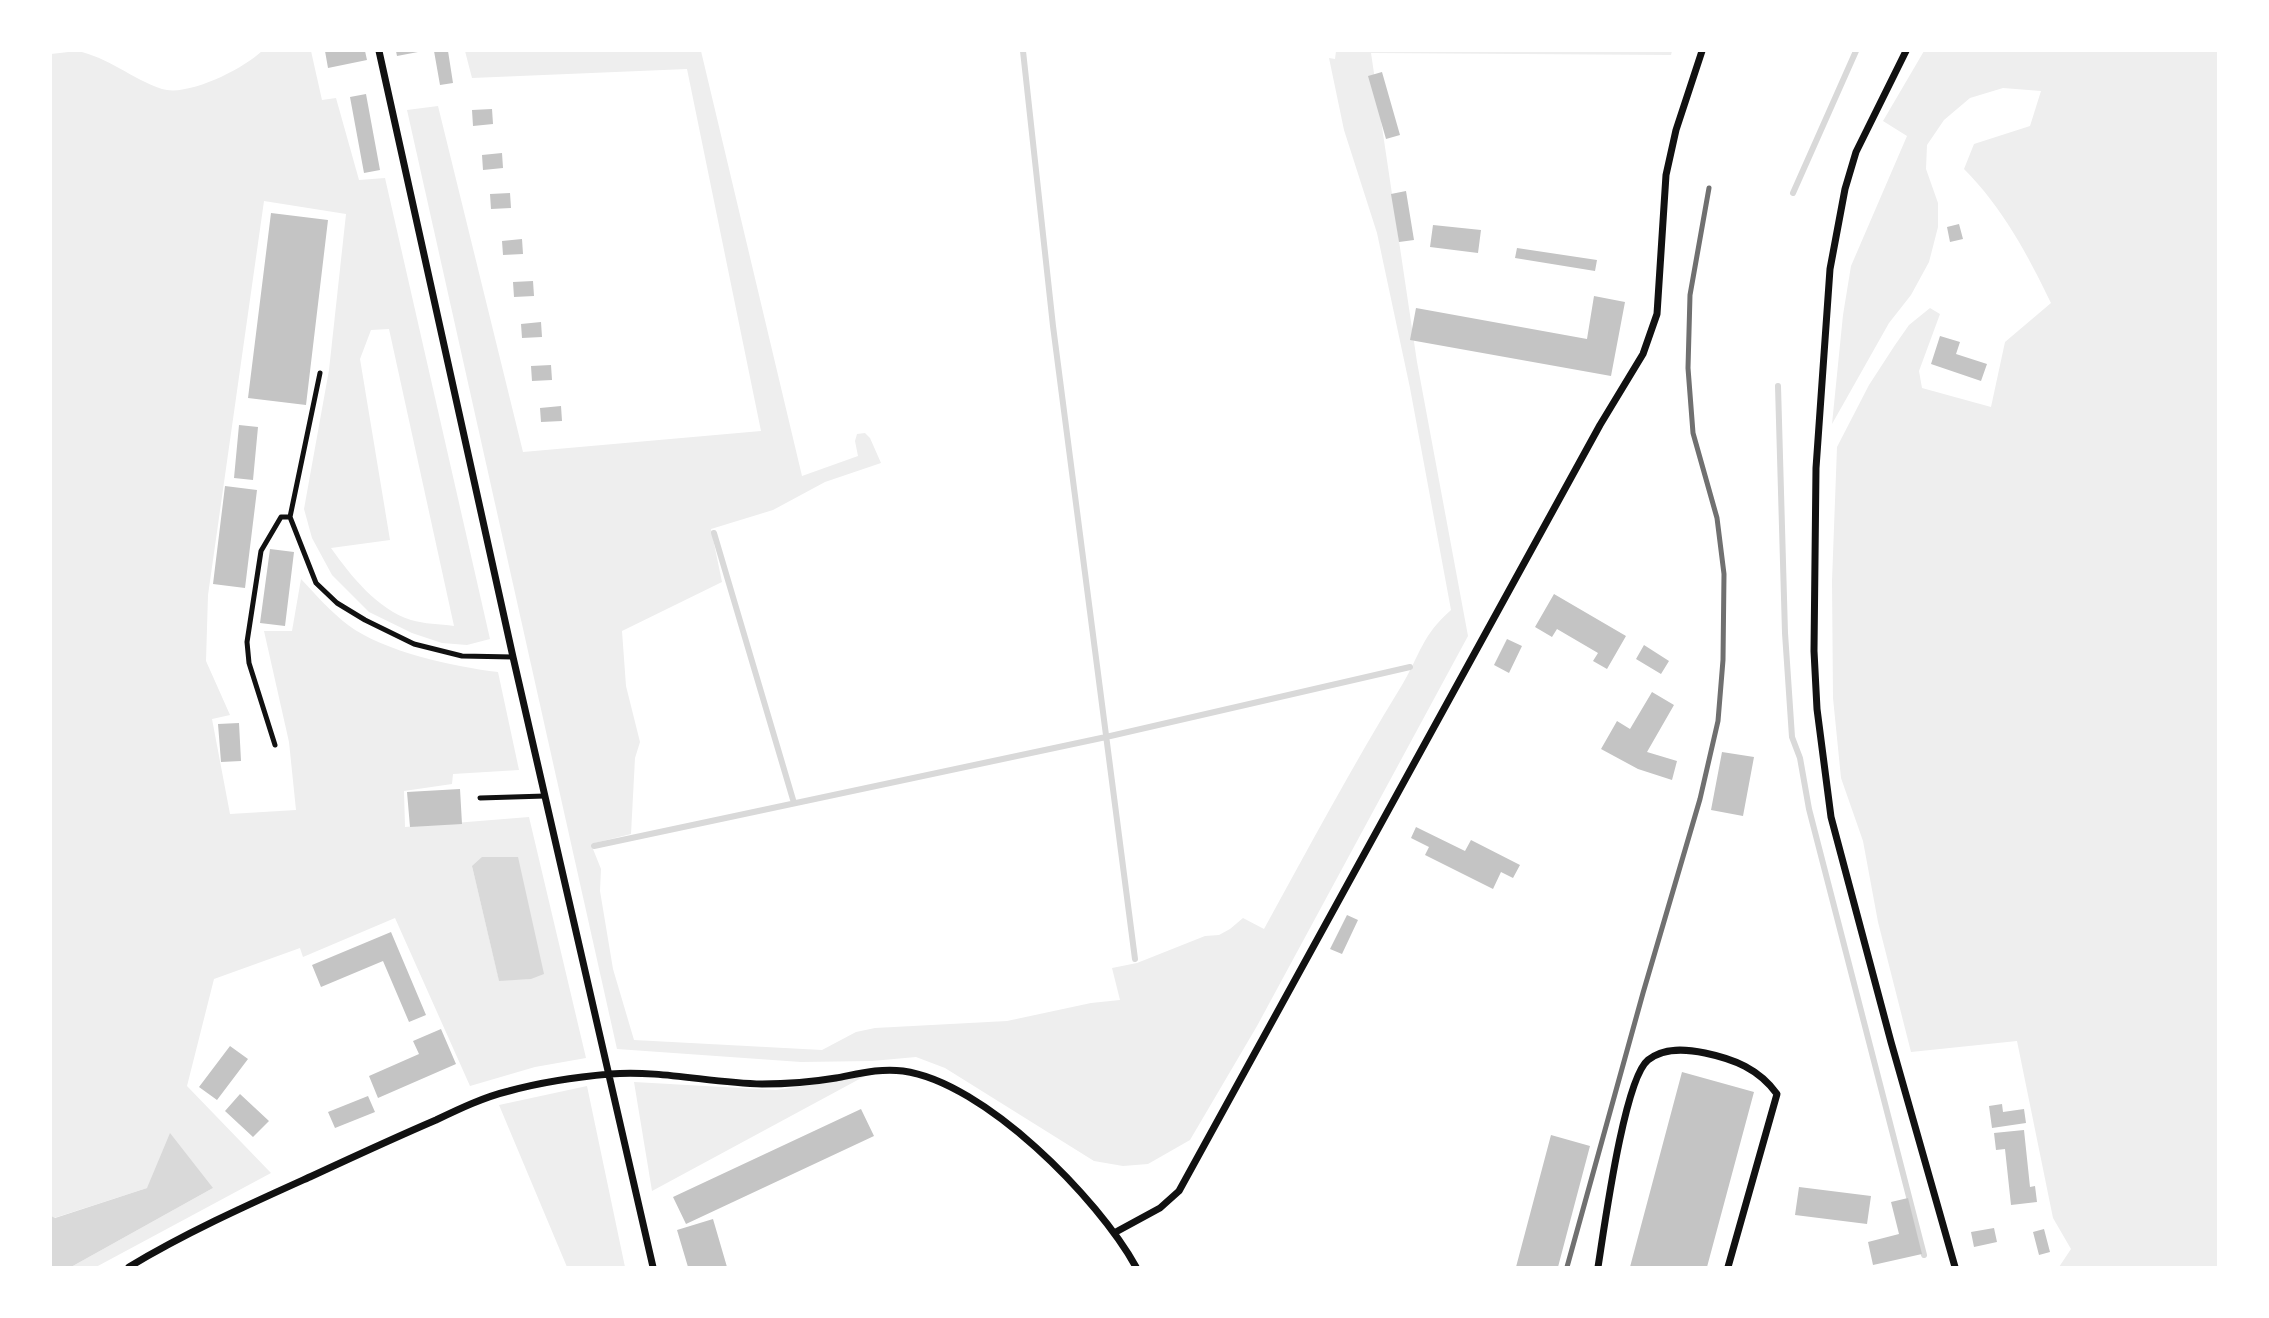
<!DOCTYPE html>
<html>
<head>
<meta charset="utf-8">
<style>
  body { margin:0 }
  #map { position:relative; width:2269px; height:1318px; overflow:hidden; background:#fff; font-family:Poppins,sans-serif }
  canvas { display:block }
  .frame { position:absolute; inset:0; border:52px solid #fff; pointer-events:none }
</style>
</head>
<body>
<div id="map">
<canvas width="2269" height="1318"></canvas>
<div class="frame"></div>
</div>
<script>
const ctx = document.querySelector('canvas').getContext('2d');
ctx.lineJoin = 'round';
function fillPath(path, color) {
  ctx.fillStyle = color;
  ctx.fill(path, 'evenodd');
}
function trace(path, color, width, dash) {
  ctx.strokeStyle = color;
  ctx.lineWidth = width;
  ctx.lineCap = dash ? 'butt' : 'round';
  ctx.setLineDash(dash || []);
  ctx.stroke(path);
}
const green = new Path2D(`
  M77,51C108,57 132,79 162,89C188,97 243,69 262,51H311L322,100L336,98L359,180L385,178L490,639L467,645L442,643L412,633L369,612L332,575L312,538L304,509L329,370L346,214L264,201L208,595L206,661L230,715L212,719L230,814L296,810L289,742L264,631H292L301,579C316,595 331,612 348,625C384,652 455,667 498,672L519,770L453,774L452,784L404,791L405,827L529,817L586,1058L535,1067L470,1086L395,918L303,957L300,948L214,979L187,1086L271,1173L96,1267H71L213,1188H147L54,1218L51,1216V54ZM389,329L454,626C440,624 424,624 411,620C377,609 351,576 331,548L390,540L360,359L371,330ZM472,866L531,979L499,980Z
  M465,51H701L802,476L858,456L855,441L857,434L865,433L870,438L881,463L825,482L773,510L711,529L722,582L622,631L626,686L640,742L635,758L631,834L591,844L601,869L600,891L613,969L634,1040L822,1050L856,1032L875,1028L1007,1021L1091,1003L1120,1000L1112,968L1137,963L1205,936L1219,935L1230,929L1243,918L1264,929C1309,847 1353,765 1402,685C1420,655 1422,635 1451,610L1410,388L1377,233L1344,130L1329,58L1335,59L1336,51H1672L1671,55L1371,53L1417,362L1468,636L1257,1026L1190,1140L1148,1164L1123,1166L1094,1161L945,1068L916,1057L872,1061L801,1062L617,1049L407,110L438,106L523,452L761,431L687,69L472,78Z
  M1924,51H2218V1267H2059L2071,1249L2053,1218L2017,1041L1911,1052L1878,922L1863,841L1841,778L1833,698L1832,581L1837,447L1869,385L1895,345L1909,325L1930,308L1940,314L1919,371L1922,388L1991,407L2005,342L2051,303C2028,255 2002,207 1964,169L1974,144L2030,126L2041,91L2003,88L1970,98L1944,120L1927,145L1926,169L1938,203V227L1929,262L1911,295L1889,323L1832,424L1843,315L1851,266L1907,136L1883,121Z
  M878,1069L652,1191L634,1082L776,1090L838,1081Z
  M587,1086L625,1267H567L499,1105Z`);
const water = new Path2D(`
  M482,857H518L544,974L531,979L499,981L472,866Z
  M170,1133L213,1188L71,1267H51V1216L55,1218L147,1188Z`);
const stream = new Path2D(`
  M1023,51L1053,326L1135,959
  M1793,193L1856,51
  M1778,386L1785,633L1792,737L1800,758L1809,809L1924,1255
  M714,533L794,803
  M594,846L1106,737L1410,667`);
const building = new Path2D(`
  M325,51H365L367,60L328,68Z
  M396,51H418V52L397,56Z
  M434,51H448L453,83L440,85Z
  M1382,72L1400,135L1386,139L1368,76Z
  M366,94L380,170L364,173L350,97Z
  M492,109L493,124L473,126L472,110Z
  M502,153L503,168L483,170L482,155Z
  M1406,191L1414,240L1399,242L1391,194Z
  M510,193L511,208L491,209L490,194Z
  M271,213L328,220L306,405L248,398Z
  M1959,224L1963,239L1950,242L1947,227Z
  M1433,225L1481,230L1478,253L1430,247Z
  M522,239L523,254L503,255L502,241Z
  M1517,248L1597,260L1595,271L1515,258Z
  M533,281L534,296L514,297L513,282Z
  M1594,296L1625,302L1611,376L1410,340L1416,308L1587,339Z
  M541,322L542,337L522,338L521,324Z
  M1940,336L1960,342L1956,354L1987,364L1981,381L1931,364Z
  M551,365L552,380L532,381L531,366Z
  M561,406L562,421L541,422L540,408Z
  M239,425L258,427L253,480L234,478Z
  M225,486L257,490L245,588L213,584Z
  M270,549L294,552L285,626L260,623Z
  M1554,594L1626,636L1607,669L1593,661L1598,653L1557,629L1552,637L1535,627Z
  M1507,639L1522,646L1509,673L1494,665Z
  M1644,645L1669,661L1661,674L1636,659Z
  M1652,692L1674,705L1647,752L1677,761L1672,780L1638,769L1601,749L1617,721L1630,729Z
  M239,723L241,761L221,762L218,724Z
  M1722,752L1754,757L1743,816L1711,810Z
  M460,789L462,824L410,827L407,792Z
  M1416,827L1465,851L1471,840L1520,865L1513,878L1501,872L1493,889L1425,855L1429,847L1411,838Z
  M1347,915L1358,920L1342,954L1330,949Z
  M391,932L426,1015L409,1022L383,961L321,987L312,965Z
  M441,1029L456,1064L378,1098L369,1076L419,1054L413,1041Z
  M230,1046L248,1059L217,1100L199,1087Z
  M1682,1072L1754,1092L1707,1267H1630Z
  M240,1094L269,1121L253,1137L225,1111Z
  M368,1096L375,1112L335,1128L328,1112Z
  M2002,1104L2003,1112L2024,1109L2026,1123L1992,1128L1989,1106Z
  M861,1109L874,1136L686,1224L673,1197Z
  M2024,1130L2030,1187L2035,1186L2037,1202L2011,1205L2005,1149L1996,1150L1994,1133Z
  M1551,1135L1590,1146L1558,1267H1516Z
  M1799,1187L1871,1196L1867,1224L1795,1215Z
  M1908,1198L1922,1254L1873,1265L1868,1242L1899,1234L1891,1202Z
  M713,1219L727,1267H688L677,1230Z
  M1994,1228L1997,1242L1974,1247L1971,1232Z
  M2044,1229L2050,1252L2039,1255L2033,1232Z`);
const service = new Path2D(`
  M320,373L290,517L316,583L337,603L365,620L414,644L462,656L513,657
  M275,745L249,663L247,642L261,551L281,517H290
  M480,798L545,796`);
const minor = new Path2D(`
  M379,51L513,657L653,1267
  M1906,51L1856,152L1845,189L1830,269L1816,468L1814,651L1817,709L1831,817L1891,1042L1955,1267
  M1114,1233L1160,1208L1179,1191L1600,425L1643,354L1657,314L1666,175L1676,130L1702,51
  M129,1267C187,1232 250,1204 312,1176C353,1157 394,1138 436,1120C459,1109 484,1097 509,1091C542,1082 576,1077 610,1074C661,1070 711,1083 762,1084C787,1084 812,1082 836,1078C858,1074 879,1068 903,1071C984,1082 1098,1198 1136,1267
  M1598,1267C1604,1230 1624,1079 1648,1060C1664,1047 1686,1049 1705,1053C1734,1059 1759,1069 1777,1094L1728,1267`);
const rail = new Path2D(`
  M1567,1267L1643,993L1700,799L1718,721L1723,660L1724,574L1717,518L1693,433L1688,368L1690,295L1709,188`);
fillPath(green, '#eee');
fillPath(water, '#d9d9d9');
trace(stream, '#d9d9d9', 6);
fillPath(building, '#c4c4c4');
trace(service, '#111', 5);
trace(minor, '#111', 7);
trace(rail, '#707070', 5);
</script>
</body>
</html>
